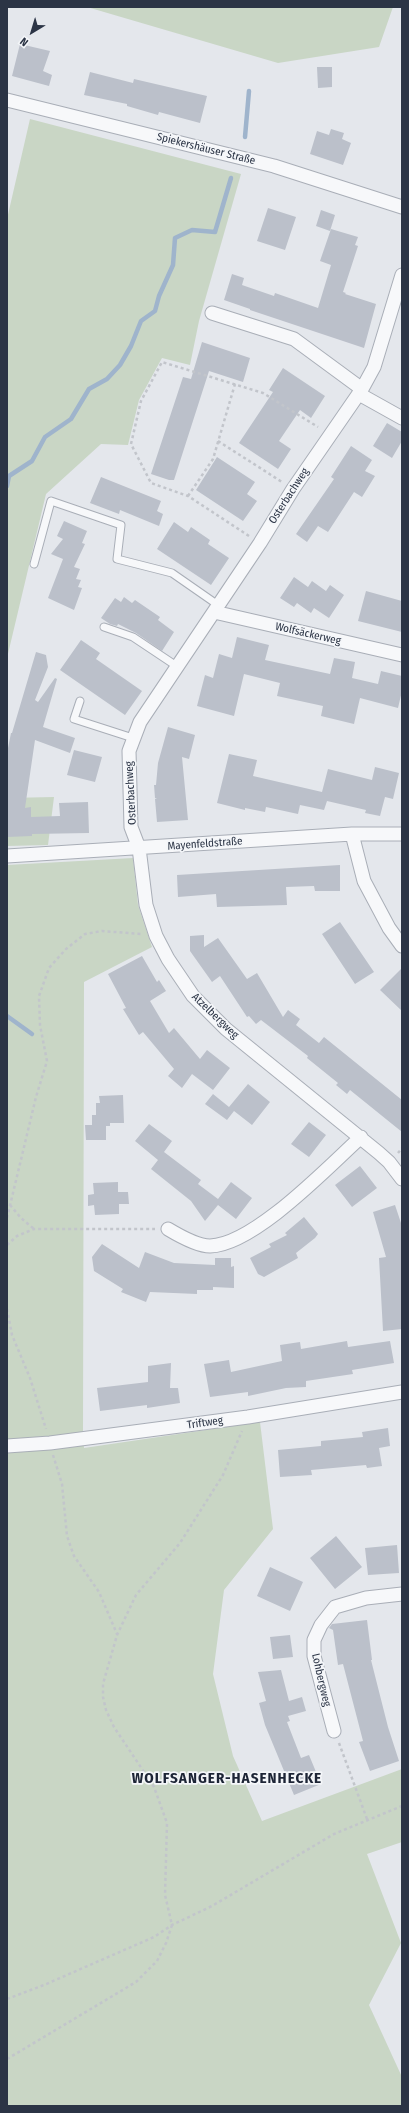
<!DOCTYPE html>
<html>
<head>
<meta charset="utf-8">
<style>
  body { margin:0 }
  #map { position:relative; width:409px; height:2113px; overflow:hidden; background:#e4e7ec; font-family:"Fira Sans Condensed",sans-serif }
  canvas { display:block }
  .frame { position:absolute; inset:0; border:8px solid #2b3445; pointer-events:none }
  .north { position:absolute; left:12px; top:12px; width:40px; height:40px; -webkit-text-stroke:3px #f4f6f9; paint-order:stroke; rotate:218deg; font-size:11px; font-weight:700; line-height:16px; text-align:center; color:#2b3445 }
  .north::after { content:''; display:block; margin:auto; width:14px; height:18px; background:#2b3445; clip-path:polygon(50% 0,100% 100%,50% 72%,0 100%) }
</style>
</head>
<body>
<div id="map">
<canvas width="409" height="2113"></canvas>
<div class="frame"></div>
<div class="north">N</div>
</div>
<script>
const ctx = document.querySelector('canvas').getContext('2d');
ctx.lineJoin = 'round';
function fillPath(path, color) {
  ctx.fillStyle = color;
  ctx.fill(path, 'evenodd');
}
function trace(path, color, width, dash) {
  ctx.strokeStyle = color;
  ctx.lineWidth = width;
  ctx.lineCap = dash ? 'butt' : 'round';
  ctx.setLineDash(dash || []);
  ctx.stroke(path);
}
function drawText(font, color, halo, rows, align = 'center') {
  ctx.font = font + ' "Fira Sans Condensed",sans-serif';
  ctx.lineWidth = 3.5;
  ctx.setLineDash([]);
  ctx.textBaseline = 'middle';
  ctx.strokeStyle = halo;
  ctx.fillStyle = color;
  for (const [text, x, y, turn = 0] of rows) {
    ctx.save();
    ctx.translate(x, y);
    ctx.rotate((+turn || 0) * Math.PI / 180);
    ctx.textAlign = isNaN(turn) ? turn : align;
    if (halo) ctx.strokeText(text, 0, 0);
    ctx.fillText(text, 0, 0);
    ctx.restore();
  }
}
const green = new Path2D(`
  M87,7H393L379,47L278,63Z
  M30,119L241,174L199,321L190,365L162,358L139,400L128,445L101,444L46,494L7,658V219Z
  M54,797L48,845L7,846V798Z
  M133,858L138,905L152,947L84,982L83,1430L84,1448L260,1422L273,1529L224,1590L213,1674L233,1756L262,1821L402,1769V1842L367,1854L401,1943L369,2005L402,2077V2106H7V865Z`);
const stream = new Path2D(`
  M245,137L249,91
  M7,486L9,476L32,461L45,437L71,419L89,389L107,379L120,365L131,346L141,321L155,311L159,296L173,265L175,238L192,230L215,232L231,178
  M7,1016L32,1034`);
const building = new Path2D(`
  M20,44L50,51L43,71L52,75L49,86L12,76Z
  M317,67H332V87L318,88Z
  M90,72L133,83L134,79L207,96L200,123L159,112L158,115L127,106V104L84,95Z
  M331,129L344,133L342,139L351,143L343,165L310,154L317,131L329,135Z
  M268,208L296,217L285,250L257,241Z
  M321,210L335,215L330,231L316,226Z
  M331,229L358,237L355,245L358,246L343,292L346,293L345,294L376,304L364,348L250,310V309L224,300L232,274L244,278L242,285L274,296L275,293L318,308L331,265L320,261Z
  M202,342L250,358L243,382L209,371L174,480H169L151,474L183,377L191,379Z
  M283,368L325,396L311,418L300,410L279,441L291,449L278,469L239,443L273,392L269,390Z
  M387,423L402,432V441L392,458L373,446Z
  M351,446L372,460L365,471L375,476L362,497L354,492L328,532L318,526L307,542L296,534L334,479L331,477Z
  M217,457L255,482L247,494L257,501L243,521L196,490Z
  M101,477L161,501L157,511L163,514L159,526L120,510L119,514L90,503Z
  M64,521L87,531L82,543L85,544L74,567L80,569L76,579L81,580L78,587L82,588L74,610L48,598L63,559L51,554L63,539L57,536Z
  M174,522L188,532L191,527L210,540L208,544L229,558L211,585L157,549Z
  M294,577L308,587L312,581L326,591L330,585L344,595L329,618L314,608L311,613L297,603L294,607L280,598Z
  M366,591L402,601V632L358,621Z
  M124,597L132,603L135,600L160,617L158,620L174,632L162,651L136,633L118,624L117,626L110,624L101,618L115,598L121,602Z
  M237,637L269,645L265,660L330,674L334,658L355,662L352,678L378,684L381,671L402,676V691L398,708L360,698L354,724L321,716L323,706L277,696L280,683L244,674L234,716L197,706L205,675L213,678L219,654L232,658Z
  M81,640L100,653L96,659L142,691L125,715L60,670Z
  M36,652L46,655L48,667L35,700L38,702L55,678L57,679L43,727L75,738L70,753L35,740L25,808L31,807V817L60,816L59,803L88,802L89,833L32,834V836L7,837V753L11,733H12Z
  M168,727L195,735L189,759L182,757L188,820L157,822L155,799H157L155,798L154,785H156L158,763Z
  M74,750L102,757L95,782L67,775Z
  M229,754L257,760L253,776L322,792L328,769L372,780L375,767L399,773L393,799L385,797L380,816L365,813L366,810L327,801L324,810L300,805L298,814L266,807L265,812L245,808V810L217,803Z
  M340,865V891H315L314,886L286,887L287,905L217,907L216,894L178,897L177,875Z
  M340,922L374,972L355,984L322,934Z
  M204,935V947L218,938L247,979L257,973L283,1017L288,1010L300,1019L296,1025L319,1043L324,1037L402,1100V1132L350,1090L347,1094L336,1085L338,1083L307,1058L308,1056L261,1020L256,1024L249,1016L247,1017L220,976L212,982L190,951V936Z
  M142,956L157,982L159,980L166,991L150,1001L169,1033L174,1028L200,1059L207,1050L230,1068L213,1090L192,1074L182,1088L168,1076L174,1069L143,1032L139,1035L123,1009L126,1008L108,974Z
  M402,968V1011L380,990Z
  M248,1084L270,1102L252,1125L234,1111L227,1120L205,1104L213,1094L229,1107Z
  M123,1095L124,1123H110V1126H106V1140H86L85,1125H92V1115H96V1103H100L99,1096Z
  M309,1122L326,1135L309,1157L291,1144Z
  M149,1124L172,1141L164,1152L201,1180L198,1184L218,1199L231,1182L252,1198L236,1219L218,1205L205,1221L191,1201L151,1169L158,1160L135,1141Z
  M360,1166L377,1188L352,1207L335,1185Z
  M118,1182V1192H128L129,1204H119V1214L95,1215L94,1205L88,1206V1195L94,1194L93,1183Z
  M395,1205L402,1226V1329L383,1331L379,1258L386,1257L373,1212Z
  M304,1217L318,1234L315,1238L296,1253L298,1258L264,1277L258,1274L250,1258L271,1247L269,1244L287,1235L285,1233Z
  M102,1244L139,1268L145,1252L174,1263L215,1265V1258H231V1267L234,1266V1288L213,1287V1290H197V1294L150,1292L146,1302L121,1292L123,1289L94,1271L92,1257Z
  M347,1341L348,1347L390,1341L394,1363L352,1370L353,1374L306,1381V1387L286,1388L248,1396V1392L210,1397L204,1364L229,1360L231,1372L282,1361L280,1345L300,1342L301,1349Z
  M171,1363L170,1388H178L180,1403L147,1408V1405L100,1411L97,1388L148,1382V1366Z
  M388,1428L390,1446L379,1448L382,1466L367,1468L366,1465L311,1470L312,1475L280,1477L278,1450L321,1446V1441L363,1437L362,1432Z
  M336,1536L362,1567L335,1589L310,1558Z
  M397,1545L399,1573L368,1575L365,1548Z
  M270,1567L303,1582L290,1611L257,1596Z
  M367,1620L372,1660H371L388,1727L399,1761L370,1771L359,1742L363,1741L343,1664L338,1665L333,1630L329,1628L332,1624Z
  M290,1635L293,1657L273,1659L270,1637Z
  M281,1670L289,1701L302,1697L306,1711L288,1716L290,1721L287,1722L301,1758L309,1755L321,1784L294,1795L265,1725L259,1703L266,1701L258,1672Z`);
const path = new Path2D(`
  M218,441L282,482
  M188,496L213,459L235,384
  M249,536L188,496L151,483L131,444L141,401L162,362L263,393L318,427
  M398,1153L402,1148
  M10,1205L21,1218L34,1229
  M7,1218L36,1097L47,1061L40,1025L39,996L49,968L66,949L85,934L102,931L141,934
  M7,1245L17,1236L34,1229H155
  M7,1309L12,1335L30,1378L46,1429
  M53,1455L62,1484L67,1536L74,1556L99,1592L117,1634
  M339,1743L367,1819
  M7,1999L44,1985L154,1937L172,1925L212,1906L334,1834L402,1806
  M7,2059L136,1982L157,1961L166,1943L172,1925L165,1895L167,1823L154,1787L114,1727L106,1710L103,1697V1684L117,1635L136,1595L180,1543L223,1475L242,1431`);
const lane = new Path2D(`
  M34,564L51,501L121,525L117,559L172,573L218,605
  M104,627L133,637L178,667
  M80,701L74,719L133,738`);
const street = new Path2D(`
  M7,100L274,166L402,207
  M402,275L374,367L362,389L293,489L260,543L140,722L129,751L131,827L139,848L146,905L156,936L168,959L193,996L226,1029L379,1153L389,1162L402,1179
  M212,313L294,339L362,389
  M359,394L402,418
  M214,612L402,655
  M352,834L364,881L389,928L402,946
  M7,856L352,834H402
  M168,1229C178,1235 197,1246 210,1246C254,1245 328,1167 361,1137
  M7,1446L50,1443L248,1417L402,1392
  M334,1731L314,1656V1640L321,1625L335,1607L366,1598L402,1594`);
const streetNames = [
  ["Spiekershäuser Straße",206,149,14],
  ["Osterbachweg",289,496,-57],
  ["Wolfsäckerweg",308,634,13],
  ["Osterbachweg",131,793,-93],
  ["Mayenfeldstraße",205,844,-4],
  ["Atzelbergweg",215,1016,44],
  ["Triftweg",205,1423,-8],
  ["Lohbergweg",321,1680,77]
];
const districtNames = [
  ["WOLFSANGER-HASENHECKE",227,1779]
];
fillPath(green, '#c9d6c5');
trace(stream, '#9fb4cc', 4.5);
fillPath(building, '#bbc0ca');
trace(lane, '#a9aeb7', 9);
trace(street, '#a9aeb7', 15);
trace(path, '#c2c5cb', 2.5, [3, 3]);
trace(lane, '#f7f8fa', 7);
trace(street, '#f7f8fa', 13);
drawText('11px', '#2b3445', '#f4f6f9', streetNames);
ctx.letterSpacing = '1px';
drawText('bold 15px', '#1d2536', '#f4f6f9', districtNames);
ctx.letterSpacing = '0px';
</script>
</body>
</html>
